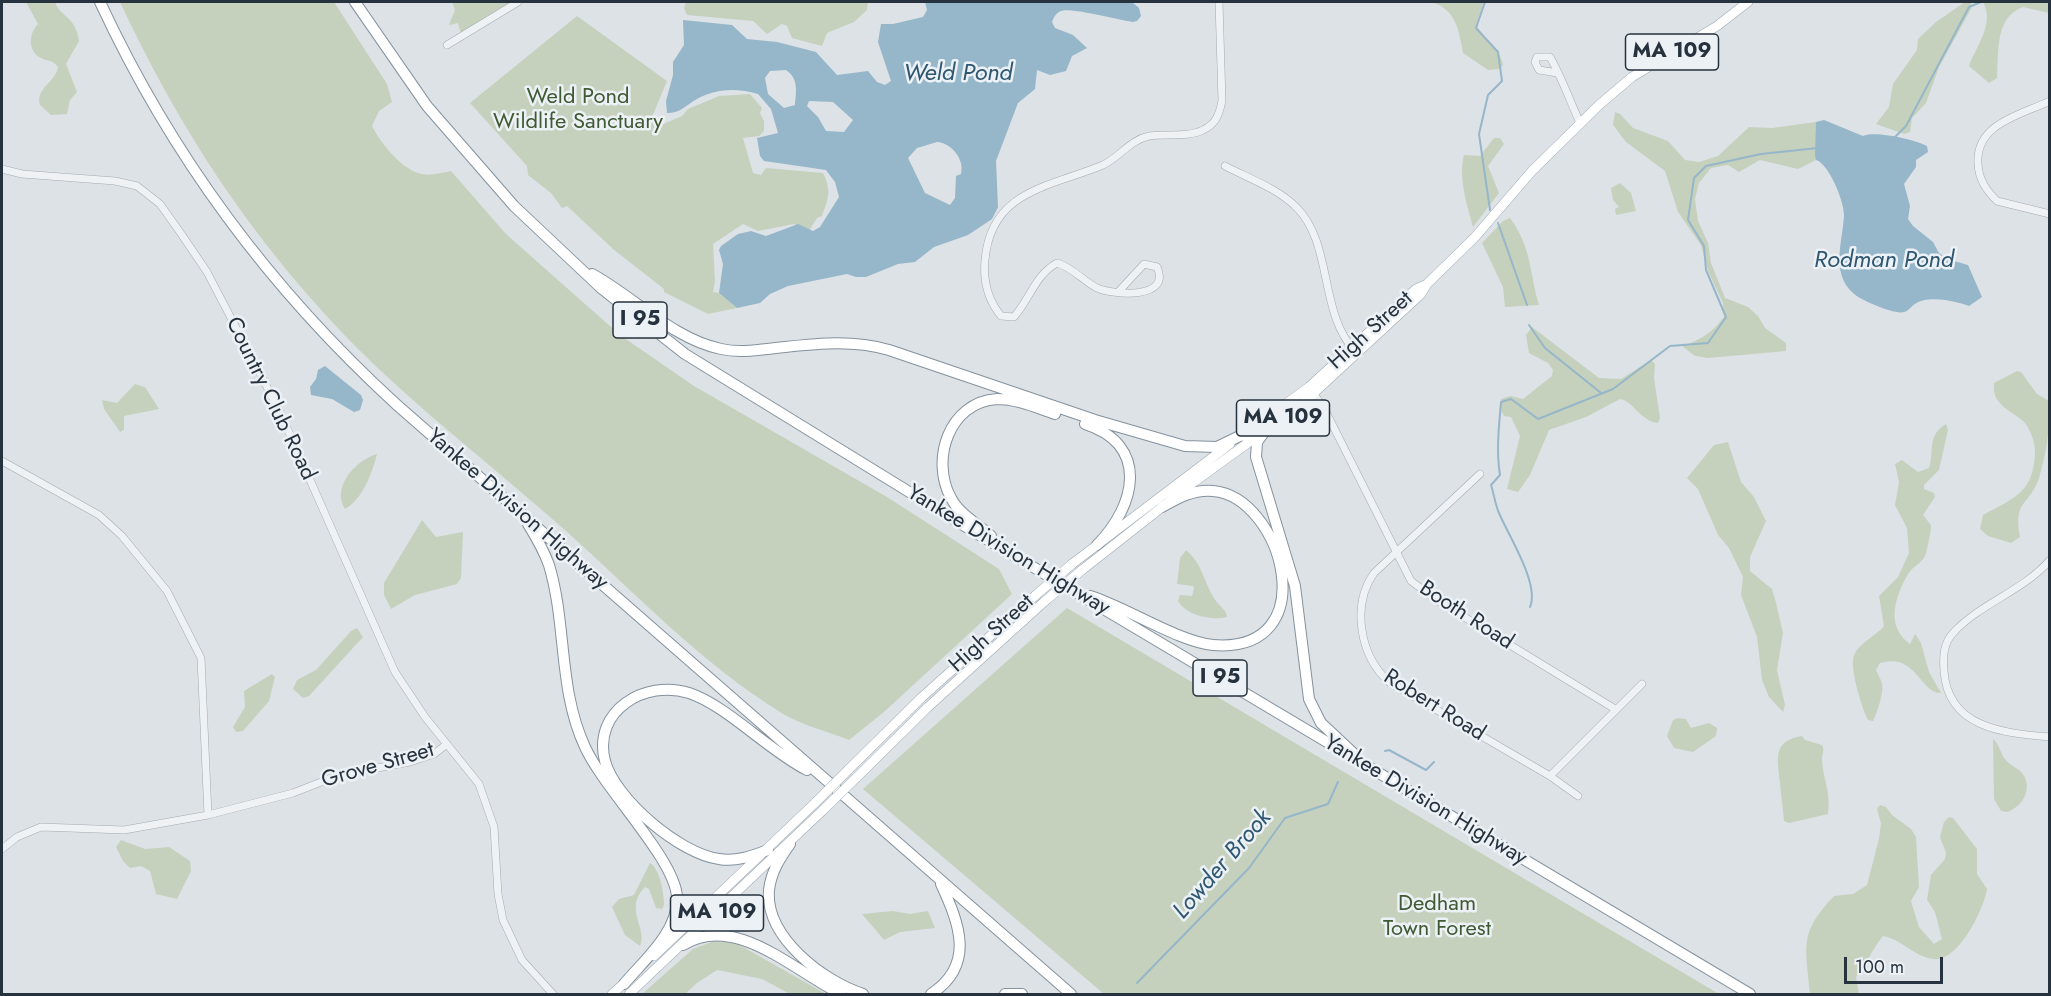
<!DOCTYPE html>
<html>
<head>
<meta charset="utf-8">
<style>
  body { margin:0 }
  #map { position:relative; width:2051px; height:996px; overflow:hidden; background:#dde2e7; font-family:Jost,sans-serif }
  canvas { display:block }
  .frame { position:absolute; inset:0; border:3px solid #26323e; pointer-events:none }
  .scale { position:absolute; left:1844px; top:957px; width:99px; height:27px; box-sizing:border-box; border:3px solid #26323e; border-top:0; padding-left:8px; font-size:18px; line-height:21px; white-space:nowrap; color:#26323e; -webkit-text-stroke:4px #ecf1f5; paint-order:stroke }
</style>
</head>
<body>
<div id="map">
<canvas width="2051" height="996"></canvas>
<div class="frame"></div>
<div class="scale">100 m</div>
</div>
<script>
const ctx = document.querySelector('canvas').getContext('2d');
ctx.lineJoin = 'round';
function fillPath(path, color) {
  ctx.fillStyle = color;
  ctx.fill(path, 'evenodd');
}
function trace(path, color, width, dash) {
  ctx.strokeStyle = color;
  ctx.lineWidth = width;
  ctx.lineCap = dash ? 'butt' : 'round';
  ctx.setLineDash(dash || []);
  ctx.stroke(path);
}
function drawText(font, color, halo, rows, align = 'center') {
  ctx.font = font + ' Jost,sans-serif';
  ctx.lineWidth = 5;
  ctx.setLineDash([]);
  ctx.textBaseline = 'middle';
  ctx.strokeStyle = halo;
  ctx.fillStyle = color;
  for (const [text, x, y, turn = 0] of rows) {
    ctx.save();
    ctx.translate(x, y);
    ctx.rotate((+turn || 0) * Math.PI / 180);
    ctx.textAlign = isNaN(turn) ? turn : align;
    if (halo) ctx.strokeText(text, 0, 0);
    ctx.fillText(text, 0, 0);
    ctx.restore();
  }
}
const green = new Path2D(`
  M26,2H55C60,17 76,16 79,41L66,64L77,92L70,100L67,114L51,115L40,105C35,88 56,82 58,67C52,59 48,62 41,58C27,51 29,33 38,24Z
  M120,2H334L387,84L392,102L379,111L372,126C380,142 400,167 418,173C429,177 440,173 451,171L506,234L620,335L694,386L887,497L999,569L1012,594L884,712L849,740C827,731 800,725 780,712C701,663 635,593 566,531C482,456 389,388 315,303C233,211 172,113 120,2Z
  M452,2H511L461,34L458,23L449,25L455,10Z
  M686,2H868L867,10L854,22L827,33L822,46L792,38L787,26L782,24L767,34L753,21L687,15L684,8Z
  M1432,2H1483C1483,10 1477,17 1477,25C1477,35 1499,45 1503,65L1499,69L1488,70L1463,53C1459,30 1456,10 1432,2Z
  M1965,2H1971V9L1939,67L1926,103L1912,118L1910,132L1904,134L1876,124L1889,107L1893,84L1917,50L1918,39L1936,22Z
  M1983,2H2049V13L2023,7C1994,17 1999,54 1997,78L1989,83L1969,66C1976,46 1995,24 1983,2Z
  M577,16L667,81L652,117L659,126L682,116L688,109L719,96L750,94L762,108L760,113L764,121V131L759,136L743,138L753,173L761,175L766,168L823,173C832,191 828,199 822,216L817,218L809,231L794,224L758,231L743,224L713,244L715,281L713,292L719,293L737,308L708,314L664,292V289L613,249L567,206L562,208L551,193L528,175L527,166L470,103Z
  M1615,112L1620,114L1633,128L1668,141L1685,160L1699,162L1718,156L1749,127L1772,128L1816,122V160L1798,169L1760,160L1739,172L1728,165L1711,168L1699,183L1695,199L1698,221L1708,243L1711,263L1725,298L1748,307L1758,316L1765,328L1786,343V351L1708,358L1695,356L1682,346C1699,341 1713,332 1724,317L1723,303L1708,271L1701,245L1678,212L1665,171L1626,142L1613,125Z
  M1494,138H1500L1504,144L1488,166L1499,193L1473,227C1467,205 1458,177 1464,155L1480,156Z
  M1620,183L1631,193L1636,211L1616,215L1615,209L1619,207L1613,200L1611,188Z
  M1510,218C1532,248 1529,271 1539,305L1505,307L1503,287L1482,243L1503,221Z
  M1532,327L1599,378L1621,379L1651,360L1655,364L1654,378L1660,418L1658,423C1640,421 1632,400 1620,399L1586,417L1549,430L1530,475L1518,492L1507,489L1520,436L1511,417L1504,416L1500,409L1501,399L1510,396L1523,399L1552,376L1553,370L1548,363L1529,353L1526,335Z
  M2017,371L2021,372L2037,394L2049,401C2050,428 2047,452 2039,478C2029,507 2013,499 2020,537L2011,543L1988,536L1980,529L1983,515C2016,497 2034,492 2035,451C2035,443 2030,427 2023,421C2010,410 1991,404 1994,383Z
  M135,384L145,387L159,409L124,416V430L120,432L104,409L102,400L117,403Z
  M1946,424L1948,430L1939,470L1924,485V489L1934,493L1935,497L1923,515L1931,525C1931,533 1928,545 1926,553C1924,562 1913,566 1908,574C1895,597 1885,626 1910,644L1915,634L1921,643L1929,672L1941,693C1920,693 1916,652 1880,663L1876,670C1878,675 1881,679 1882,684C1884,692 1877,714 1873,721L1868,720C1862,709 1849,667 1854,655C1859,643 1876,636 1884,626L1879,596L1898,577L1909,553L1907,528L1895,505L1899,482L1895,464L1902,460L1918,472L1929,468C1935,450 1926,436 1946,424Z
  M1728,442L1741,482L1754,497L1766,521L1750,557V571L1772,589L1776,603L1783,633L1777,670L1785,705L1783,712L1769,697L1762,680L1757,637L1741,595L1743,577L1729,548L1718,535L1698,489L1687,478L1714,445Z
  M377,454C372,473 363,499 345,509C331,487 356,460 377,454Z
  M422,520L436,537L463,532L461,578L457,584L415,595L391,609L384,595V583Z
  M1186,550C1203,564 1204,584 1216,601C1221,608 1226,609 1227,617C1211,621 1186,615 1178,601L1180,595L1192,596L1194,588L1193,586L1177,584L1180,558Z
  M1067,608L1719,994H1104L863,789Z
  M357,628L363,637L309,696L303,698L293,689L297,680L316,670L351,631Z
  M272,674L275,677L269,701L243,731L236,732L233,727L245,707L244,691Z
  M1678,718L1686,719L1691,728L1709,723L1717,728L1716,736L1693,752L1674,748L1667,736L1673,720Z
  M1802,736L1805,740L1822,745C1825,751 1822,753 1822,759C1823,781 1831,789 1828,814L1789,823L1784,821C1783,808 1781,796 1780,783C1778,760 1771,741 1802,736Z
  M1993,739C2000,745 2000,753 2005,759C2010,766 2019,768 2023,774C2033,790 2022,807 2007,812L2001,811L1994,799Z
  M1880,805L1886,807L1892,815L1911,829L1916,837L1919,887L1911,901L1919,927L1934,944L1942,939L1935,912L1927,900L1931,875L1945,859L1946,853L1940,837L1944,822L1949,817L1953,818L1977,849V874L1987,889C1984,909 1958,963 1933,959C1913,956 1903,940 1883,936C1872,949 1867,964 1856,977L1859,994H1810C1806,946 1798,934 1834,896L1853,894L1867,885L1879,839L1881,823L1877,809Z
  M121,840L145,849L169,847L190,861L191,871L177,899L156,894L150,871L141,866L130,868L123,861L116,847Z
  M650,863C660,869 664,893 664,905L662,909L656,908L649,889L645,887C623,909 648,928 640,946L625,935L612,907L619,899L634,895Z
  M893,911L910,914L928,911L935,928L900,932L884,940L862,914Z
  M714,941L736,943L826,994H790L762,979L717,970L697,983L685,994H642L693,949Z`);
const water = new Path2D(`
  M925,2H1132L1139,8L1141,16L1137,21L1133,22C1119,20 1070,7 1061,11C1056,13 1054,17 1052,22L1055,28L1073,35L1087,48L1072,56L1066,71L1050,75L1037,70L1035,89L1018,103L996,161L998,207L992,219L968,235L934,247L915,262L898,264L866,277H856L847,274L788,286L770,294L760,303L737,308L719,293L723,264L719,250L721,246L738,234L751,231L766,236L798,224L813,231L820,227L839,197L835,182L826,170L764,161L760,156L757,138L778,133L771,109L758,94C738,88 716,88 697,99C686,105 681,113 667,113L666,101L673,75V62L684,45L683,20L732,25L747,39L777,42L816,52L837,75L868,71L877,82L885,85L891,81L878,42L881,24H893L923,17L927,10ZM786,70C799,79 796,91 795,105L784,108L768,94L765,78L770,71ZM809,101L833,102L853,120L844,132L826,131L818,117L807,106ZM937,142C951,143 965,159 961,174L956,176L955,198L950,205L925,193L908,158L917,148Z
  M1824,120L1863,136C1874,130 1917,140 1927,146L1928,152L1916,160V167L1904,184L1910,206L1908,219L1913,226L1933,242L1939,253L1947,259L1968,265L1982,297L1969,306C1955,301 1928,295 1915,304C1911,306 1909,311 1904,312C1895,315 1860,300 1853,293C1830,272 1843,241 1844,215C1844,201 1829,164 1816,160L1815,155L1816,122Z
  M325,366L361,395L363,400L360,410L354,412L332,399L311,395L310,387L316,379L318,370Z`);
const stream = new Path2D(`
  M1485,2L1476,28L1498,52L1502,81L1488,95L1479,134L1490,210
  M1894,138L1906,126L1969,7L1981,2
  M1498,223L1527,305
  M1529,325L1545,348L1601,393
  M1530,607C1540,584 1508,535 1499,513C1495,504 1494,494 1491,485L1500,475C1496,451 1499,426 1501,402L1511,399L1538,419L1613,389L1670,346L1708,343L1726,317L1706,270L1704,246L1688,220L1694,178L1706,166L1761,154L1818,148
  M1385,751L1389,750L1426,770L1434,762
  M1137,983L1249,868L1285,818L1328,804L1338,782`);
const minor = new Path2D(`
  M447,45L518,2
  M1558,73L1539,70L1535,62L1537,57H1550C1562,78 1570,101 1580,123
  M2050,101C2020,115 1975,124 1978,164C1979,180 1986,190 1997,201L2050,214
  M1225,166C1248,178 1279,189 1297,208C1333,244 1319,314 1355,351
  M2,169L22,174L115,181L137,186L160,204L182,235L207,272L280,412L395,672L425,717L479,784L494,827L498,894L503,920L522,960L553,994
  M1120,290L1144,264L1157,267C1172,300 1113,295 1097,288C1083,281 1072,267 1057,263C1035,275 1030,299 1014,317L1001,316C988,300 983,281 985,260C991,190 1050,187 1103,165C1120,157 1130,140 1149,136C1166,133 1187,138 1203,130C1216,124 1219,115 1222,101L1219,2
  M1311,390L1324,408L1411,581L1438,601L1615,709
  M2,461L99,515L122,536L167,591L201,658L208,815
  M1480,474L1374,573C1351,606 1360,656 1389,682L1550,776L1578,796
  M2050,560C2023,591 1981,603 1954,632C1943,643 1943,657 1944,671C1948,729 2005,733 2050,737
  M1550,776L1642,684
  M2,849L17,837L41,827L124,830L208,815L293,793L339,775L410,762L434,754L447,744`);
const major = new Path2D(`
  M1242,436L1309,387L1416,289L1427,284
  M1072,564L1230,444
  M1082,570L1194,482L1303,403L1421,294L1427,284L1475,237L1532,171L1599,105L1632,77L1717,26L1748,2
  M848,770L921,698L1036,595
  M856,778L928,707L1045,601
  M654,956L816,802
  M612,994L629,979
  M629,994L823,810`);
const highway = new Path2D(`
  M100,2C171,155 272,291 397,405L1071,994
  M355,2L427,106L514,206L601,288L685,354L971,530L1750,994
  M592,274C634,297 673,339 721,349C739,353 758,350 776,348C815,344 850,339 889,350L1095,420L1185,446L1217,447L1246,433
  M1085,424C1150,445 1136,506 1097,545
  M1265,431L1257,442L1256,457L1295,586L1309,699L1321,723L1353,753
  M528,524C536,537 544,551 549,565C567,625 558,689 585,747C604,789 675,859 677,897C679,931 644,960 624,984
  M991,536C978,524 959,514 951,498C930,460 949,402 997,399C1017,399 1037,408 1055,414
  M1090,596C1126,607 1179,642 1213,645C1326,654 1283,497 1213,491C1194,489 1178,498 1162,507
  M790,844C780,858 771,872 769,890C765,937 823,981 863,994
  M768,850C752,856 736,862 719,859C680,854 615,799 605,761C592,711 645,679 689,693C726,705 769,751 807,770
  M683,945C735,912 795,972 841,994
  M931,994C976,965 959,923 941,884
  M1005,994H1022`);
const majorBridge = new Path2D(`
  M1036,595L1072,564
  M1045,601L1082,570
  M816,802L848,770
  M823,810L856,778`);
const shields = [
  [1672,52,93],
  [640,320,54],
  [1283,418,93],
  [1220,678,54],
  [717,913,93]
];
const shieldNames = [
  ["MA 109",1672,52],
  ["I 95",640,320],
  ["MA 109",1283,418],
  ["I 95",1220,678],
  ["MA 109",717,913]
];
const parkNames = [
  ["Weld Pond",578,98],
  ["Wildlife Sanctuary",578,123],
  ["Dedham",1437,905],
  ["Town Forest",1437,930]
];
const streetNames = [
  ["High Street",1371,331,-42],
  ["Country Club Road",270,399,64],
  ["Yankee Division Highway",517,510,41],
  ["Yankee Division Highway",1008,551,31],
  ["Booth Road",1466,616,33],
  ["High Street",992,634,-42],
  ["Robert Road",1434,706,32],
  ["Grove Street",378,766,-16],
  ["Yankee Division Highway",1425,801,31]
];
const waterNames = [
  ["Weld Pond",958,74],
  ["Rodman Pond",1884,261],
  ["Lowder Brook",1223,865,-49]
];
fillPath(green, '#c5d1bd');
fillPath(water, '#96b6c9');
trace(stream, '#96b6c9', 2);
trace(minor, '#a2aab1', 8);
trace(major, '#9ca8b3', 10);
trace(highway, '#84929e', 12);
trace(minor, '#eff2f5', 7);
trace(major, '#fff', 9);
trace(highway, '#fff', 10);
trace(majorBridge, '#9ca8b3', 10, []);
trace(majorBridge, '#fff', 9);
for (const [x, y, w] of shields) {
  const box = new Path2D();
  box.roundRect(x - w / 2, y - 18, w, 36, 4.5);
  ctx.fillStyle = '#ecf1f5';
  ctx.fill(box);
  trace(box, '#26323e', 1.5);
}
drawText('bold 21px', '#26323e', null, shieldNames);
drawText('22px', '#405a33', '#ecf1f5', parkNames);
drawText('22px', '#26323e', '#ecf1f5', streetNames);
drawText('italic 24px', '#2f5772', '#ecf1f5', waterNames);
</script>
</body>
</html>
